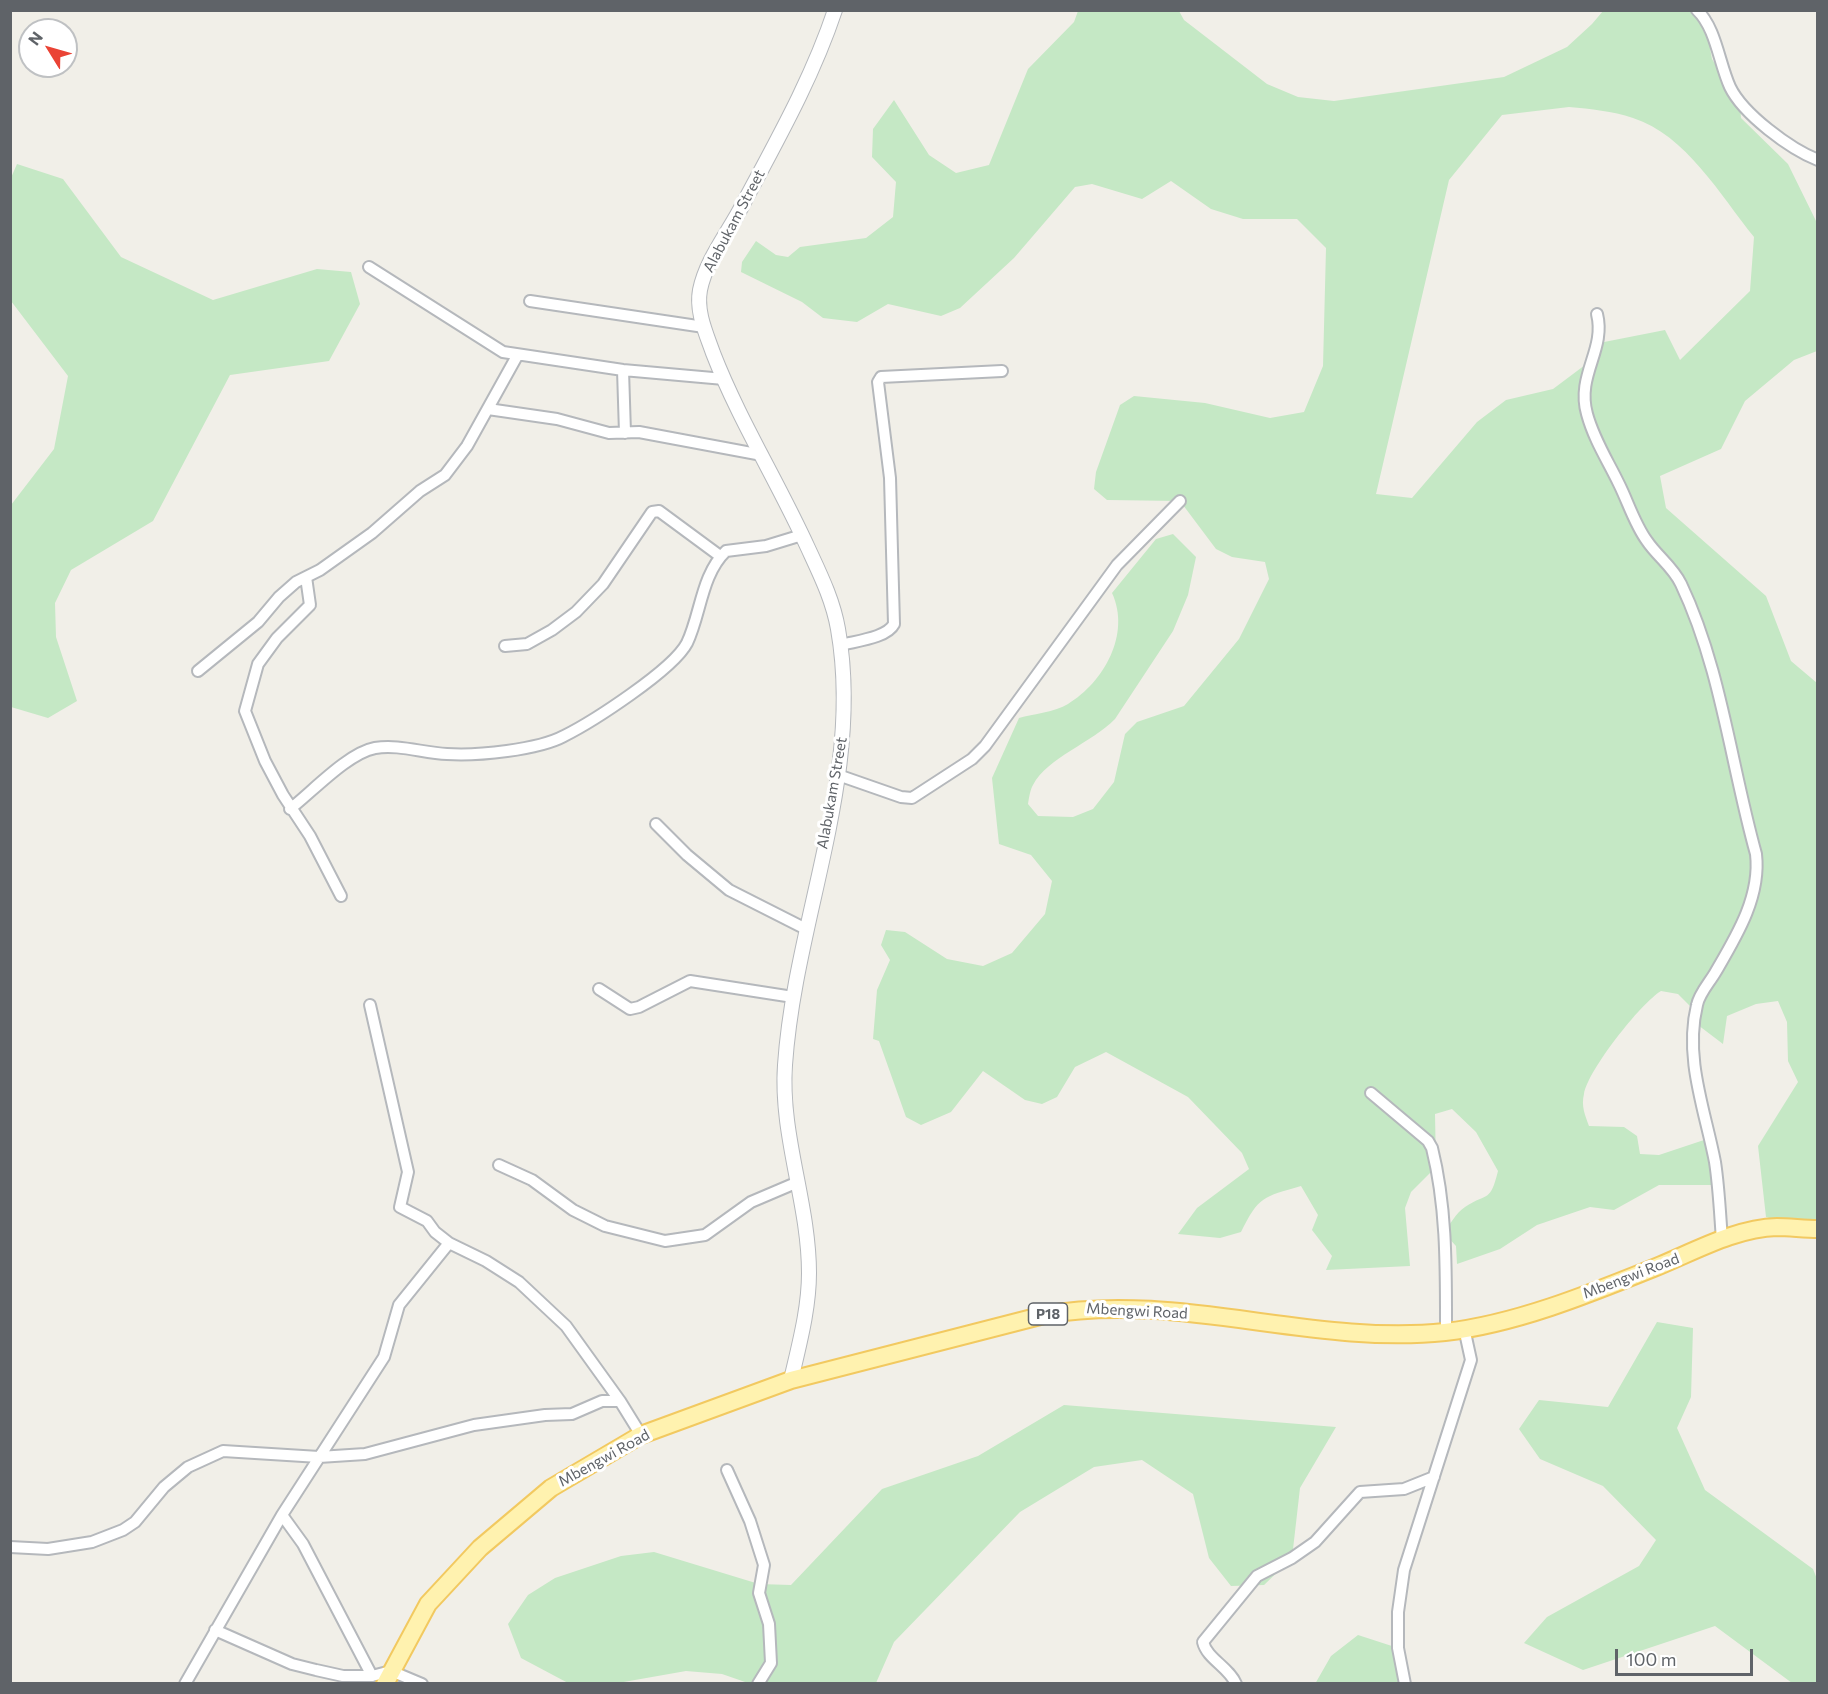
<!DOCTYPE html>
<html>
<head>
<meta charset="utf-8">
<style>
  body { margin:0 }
  #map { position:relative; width:1828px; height:1694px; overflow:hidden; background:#f1efe8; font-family:Commissioner,sans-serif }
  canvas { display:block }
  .frame { position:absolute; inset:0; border:12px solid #5f6368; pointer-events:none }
  .north { position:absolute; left:18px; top:18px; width:60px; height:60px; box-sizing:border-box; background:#fff; border:2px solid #bfc1c3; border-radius:50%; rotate:307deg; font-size:16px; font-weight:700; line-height:24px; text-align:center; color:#5f6368 }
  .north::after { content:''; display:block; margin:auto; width:21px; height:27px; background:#ea4335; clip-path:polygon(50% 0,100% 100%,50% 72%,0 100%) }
  .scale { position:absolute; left:1615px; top:1649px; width:138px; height:27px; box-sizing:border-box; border:3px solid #5f6368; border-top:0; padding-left:8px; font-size:18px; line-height:21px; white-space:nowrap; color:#5f6368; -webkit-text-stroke:4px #fff; paint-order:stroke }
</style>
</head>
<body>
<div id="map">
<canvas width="1828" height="1694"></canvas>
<div class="frame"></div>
<div class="north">N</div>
<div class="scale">100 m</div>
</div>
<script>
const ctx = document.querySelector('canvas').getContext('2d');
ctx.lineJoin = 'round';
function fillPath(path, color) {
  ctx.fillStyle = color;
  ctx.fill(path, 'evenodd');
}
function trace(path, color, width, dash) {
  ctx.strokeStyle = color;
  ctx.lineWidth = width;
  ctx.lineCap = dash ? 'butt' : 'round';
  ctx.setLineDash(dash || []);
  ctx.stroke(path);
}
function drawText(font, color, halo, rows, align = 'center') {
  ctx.font = font + ' Commissioner,sans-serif';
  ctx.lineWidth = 6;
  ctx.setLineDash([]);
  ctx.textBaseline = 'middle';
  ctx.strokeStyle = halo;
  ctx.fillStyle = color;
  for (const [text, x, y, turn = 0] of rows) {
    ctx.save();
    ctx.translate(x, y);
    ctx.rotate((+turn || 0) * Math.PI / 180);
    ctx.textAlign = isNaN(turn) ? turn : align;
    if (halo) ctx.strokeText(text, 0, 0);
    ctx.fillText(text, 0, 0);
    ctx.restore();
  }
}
const green = new Path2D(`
  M1078,11H1179L1184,20L1267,84L1298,97L1334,101L1504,77L1567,47L1592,24L1603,11H1703L1712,59L1740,104L1741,118L1788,164L1817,223V351L1794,360L1745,401L1721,449L1660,476L1666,508L1766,596L1791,661L1817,683V1226L1797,1227L1766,1217L1758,1146L1798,1082L1788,1061L1787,1022L1778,1001L1756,1004L1727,1016L1723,1044L1694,1022L1690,1006L1678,994L1661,991C1641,1003 1588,1070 1584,1094C1581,1106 1585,1115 1589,1126L1624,1127L1637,1136L1640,1154L1659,1155L1710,1138L1714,1162L1712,1185H1659L1614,1210L1590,1207L1537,1225L1500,1249L1457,1264L1456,1246L1444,1233C1450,1224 1456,1213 1465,1207C1488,1192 1490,1203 1498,1171L1476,1132L1452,1109L1435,1114L1436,1167L1411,1192L1405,1208L1410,1266L1326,1270L1332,1256L1312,1230L1318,1215L1301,1186C1263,1197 1259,1196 1241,1232L1220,1238L1178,1234L1197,1208L1249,1169L1242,1153L1188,1097L1106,1052L1075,1067L1057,1097L1042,1104L1025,1100L983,1071L951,1112L921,1125L906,1117L879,1041L873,1039L877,990L890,960L881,945L886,930L905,932L947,959L983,966L1012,953L1045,914L1052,881L1031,855L999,844L992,778L1019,718C1033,714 1055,712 1068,704C1104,682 1131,634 1112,593L1156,539L1173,534L1196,557L1188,595L1173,631L1115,719C1093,742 1047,758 1033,785C1030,790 1029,798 1028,804L1038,816L1073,817L1093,809L1114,782L1125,734L1137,722L1184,706L1239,639L1269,579L1265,562L1232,557L1216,549L1180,501L1107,500L1094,489L1096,472L1120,405L1134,396L1205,403L1270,418L1304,412L1323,366L1326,248L1297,219H1243L1211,209L1171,181L1142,199L1092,184L1075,187L1014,258L960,308L941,316L888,304L857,322L823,318L802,302L741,272L742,262L756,241L776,255L788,257L800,247L866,238L893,217L896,182L872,157L873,129L894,100L929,155L956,173L989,165L1028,69L1074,22ZM1569,107C1591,109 1612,111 1633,118C1686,135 1720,195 1754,237L1750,291L1680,360L1665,330L1599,343L1589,362L1553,389L1506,400L1477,422L1412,498L1376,494L1449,180L1502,115Z
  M17,164L63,179L121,257L213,300L317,269L351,272L360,304L329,361L230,375L153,521L71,570L55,603L56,637L77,701L48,718L11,707V505L54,449L68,376L11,301L10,180Z
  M1657,1322L1693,1328L1691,1397L1677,1428L1705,1490L1813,1569L1817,1579V1683H1792L1715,1626L1583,1670L1524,1643L1547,1617L1639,1566L1656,1540L1603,1486L1540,1459L1519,1429L1539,1400L1608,1407Z
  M1064,1405L1336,1427L1300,1488L1292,1558L1264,1585L1231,1586L1209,1558L1193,1494L1142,1460L1094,1467L1020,1512L894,1642L876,1683H748L722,1674L686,1671L618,1683H568L521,1658L508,1624L528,1595L555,1578L621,1556L654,1552L759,1584L791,1585L882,1489L978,1456Z
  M1358,1635L1398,1648L1405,1683L1315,1684L1331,1656Z`);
const minor = new Path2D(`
  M1697,10C1716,28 1719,63 1730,87C1743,114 1790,149 1818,160
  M369,267L503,352L623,370L724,379
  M530,301L704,327
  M1597,314C1606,350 1576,375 1587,414C1594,440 1608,461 1619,484C1628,502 1635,525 1647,541C1657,556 1673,567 1681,584C1721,668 1731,765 1756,854C1761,897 1736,937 1715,973C1709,983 1699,994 1697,1005C1684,1058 1705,1110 1715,1162C1719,1188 1720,1214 1722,1240
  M623,370L625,433
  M488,409L557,419L609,433L639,432L762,455
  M306,577L310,605L277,638L258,664L245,711L265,761L283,795L310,836L341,896
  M841,645C855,641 887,638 894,624L890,478L878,382L881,377L1002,371
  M505,646L527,644L552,630L576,612L603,584L652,512L659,511L720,556
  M198,671L258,622L279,597L296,582L320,570L372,533L420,491L445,475L467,446L517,356
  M838,775L901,797L912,798L972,759L985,746L1117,565L1180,501
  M290,809C312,792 348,753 375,748C399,744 423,753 447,754C477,756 538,750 564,736C592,722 673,670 687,643C701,614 701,575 726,551L766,546L802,535
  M656,824L687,855L729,890L806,929
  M599,989L630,1009L639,1007L690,981L793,997
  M370,1005L408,1172L400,1207L427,1221L435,1232L449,1243L486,1261L519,1282L566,1326L620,1401
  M1371,1093L1428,1141L1432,1148C1447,1208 1446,1270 1446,1332
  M499,1165L532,1180L573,1210L605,1226L665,1241L705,1235L751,1202L798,1182
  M727,1470L750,1521L764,1565L759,1593L769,1624L771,1663L758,1684
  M282,1515L303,1544L372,1676
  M10,1547L48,1549L92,1542L123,1530L135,1522L164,1487L188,1467L223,1451L319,1457L365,1454L474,1425L545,1415L572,1414L602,1401H620L641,1435
  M215,1630L292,1664L316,1670L343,1676H372L391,1671L422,1684
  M185,1684L282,1515L384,1357L399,1305L449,1243
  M1236,1684C1229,1667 1207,1659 1203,1642L1257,1576L1292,1558L1315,1542L1360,1492L1404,1489L1434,1477
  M1405,1684L1398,1648V1612L1404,1570L1471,1360L1464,1328`);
const tertiary = new Path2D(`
  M791,1380C799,1345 809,1309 809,1273C809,1203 780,1135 785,1065C795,919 864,776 838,629C833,600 820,574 808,548C778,482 739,420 713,353C706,333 696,312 700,290C706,260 728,233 742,206C776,142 812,79 835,10`);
const primary = new Path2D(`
  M385,1684L428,1604L480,1548L551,1488L641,1435L791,1380L1044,1315C1177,1291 1311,1346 1445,1332C1517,1324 1594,1292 1661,1265C1697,1250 1737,1228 1777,1227C1790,1227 1804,1229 1818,1229`);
const shields = [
  [1048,1314,39]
];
const shieldNames = [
  ["P18",1048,1314]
];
const streetNames = [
  ["Alabukam Street",734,221,-62],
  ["Alabukam Street",832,793,-80],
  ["Mbengwi Road",1631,1276,-21],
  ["Mbengwi Road",1137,1311,3],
  ["Mbengwi Road",604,1458,-29]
];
fillPath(green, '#c5e8c5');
trace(minor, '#b5b8bc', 14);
trace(tertiary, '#b5b8bc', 16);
trace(primary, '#f2c960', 20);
trace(minor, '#fff', 10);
trace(tertiary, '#fff', 14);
trace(primary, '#fff2af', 16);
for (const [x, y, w] of shields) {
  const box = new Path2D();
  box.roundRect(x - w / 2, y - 11, w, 22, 4.5);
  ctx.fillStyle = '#fff';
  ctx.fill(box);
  trace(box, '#5f6368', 1.5);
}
drawText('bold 14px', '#5f6368', null, shieldNames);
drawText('15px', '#5f6368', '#fff', streetNames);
</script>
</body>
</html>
